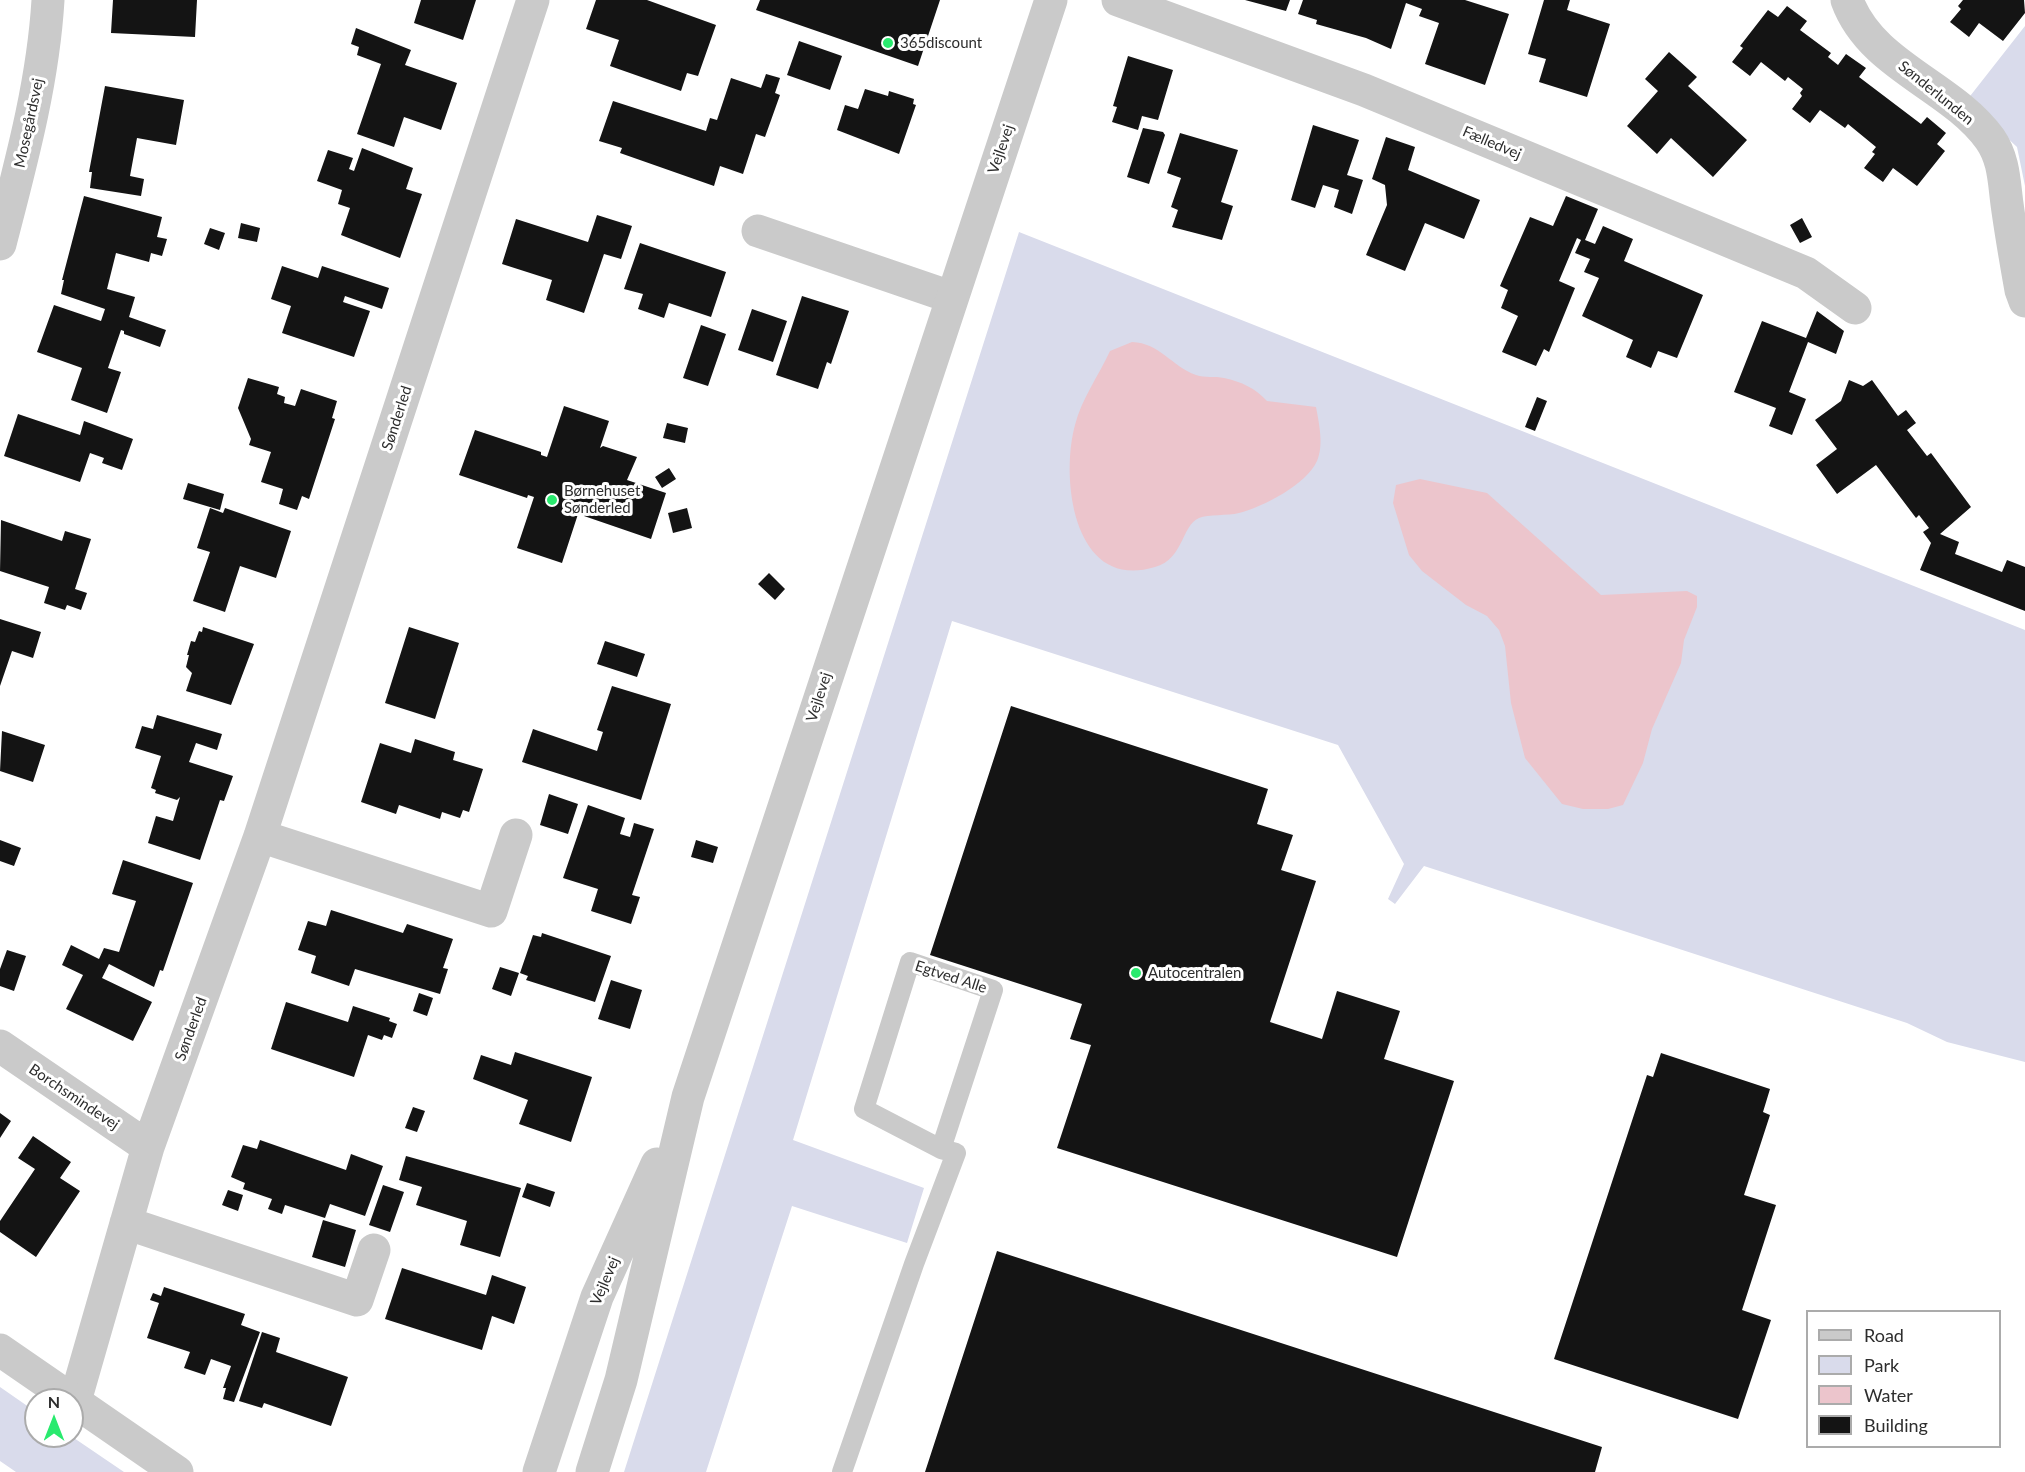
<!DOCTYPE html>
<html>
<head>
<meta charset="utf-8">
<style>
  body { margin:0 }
  #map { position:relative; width:2025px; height:1472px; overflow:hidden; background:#fff; font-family:Lato,sans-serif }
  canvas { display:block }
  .legend { position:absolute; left:1806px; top:1310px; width:195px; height:138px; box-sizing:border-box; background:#fff; border:2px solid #ababab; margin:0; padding:8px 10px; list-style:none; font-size:18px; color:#2d2d2d }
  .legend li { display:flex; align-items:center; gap:12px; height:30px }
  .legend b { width:30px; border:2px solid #ababab }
  .north { position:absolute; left:24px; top:1388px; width:60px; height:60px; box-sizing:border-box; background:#fff; border:2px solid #ababab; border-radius:50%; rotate:0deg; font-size:16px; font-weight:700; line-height:24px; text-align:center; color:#2d2d2d }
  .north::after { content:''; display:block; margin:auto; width:21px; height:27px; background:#29ea6e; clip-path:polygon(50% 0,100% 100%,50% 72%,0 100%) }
</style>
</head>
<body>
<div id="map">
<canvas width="2025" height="1472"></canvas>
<ul class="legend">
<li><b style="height:8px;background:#cacaca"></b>Road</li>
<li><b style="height:16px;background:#d9dbeb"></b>Park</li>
<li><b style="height:16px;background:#ecc5cc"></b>Water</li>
<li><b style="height:16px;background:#141414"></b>Building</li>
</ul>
<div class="north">N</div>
</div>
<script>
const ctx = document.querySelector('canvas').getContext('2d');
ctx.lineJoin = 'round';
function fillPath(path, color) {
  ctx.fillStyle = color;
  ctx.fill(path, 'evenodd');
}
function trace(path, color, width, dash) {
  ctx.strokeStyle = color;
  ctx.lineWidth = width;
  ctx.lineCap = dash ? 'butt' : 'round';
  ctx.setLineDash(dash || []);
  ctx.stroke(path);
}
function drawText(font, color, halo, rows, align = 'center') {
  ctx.font = font + ' Lato,sans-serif';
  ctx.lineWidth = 6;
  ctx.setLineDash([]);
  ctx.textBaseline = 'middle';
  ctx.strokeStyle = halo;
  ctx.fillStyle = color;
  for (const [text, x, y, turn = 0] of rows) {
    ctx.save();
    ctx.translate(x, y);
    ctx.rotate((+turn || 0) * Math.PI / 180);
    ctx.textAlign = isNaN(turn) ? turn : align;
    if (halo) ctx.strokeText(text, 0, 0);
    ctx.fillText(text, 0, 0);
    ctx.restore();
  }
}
const green = new Path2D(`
  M2025,26V186L2017,147L1967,100Z
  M1019,232L2025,630V1062L1947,1042L1907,1023L1424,866L1395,904L1388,899L1404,864L1338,745L952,621L793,1140L924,1188L907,1243L792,1206L706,1472H624Z
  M0,1387L36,1412V1436H71L124,1472H16L0,1461Z`);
const water = new Path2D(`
  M1132,342C1160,343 1171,366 1196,375C1205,378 1215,376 1224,378C1242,382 1255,388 1267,401L1316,407C1319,423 1324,445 1317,461C1307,484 1263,507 1239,513C1228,516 1208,514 1199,518C1181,526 1184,559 1155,567C1074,592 1060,480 1075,425C1081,400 1099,375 1110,351Z
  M1420,479L1487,493L1601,595L1687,591L1697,596V607L1684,640L1681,663L1652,729L1643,763L1623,805L1608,809H1583L1562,804L1525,758L1511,703L1505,646L1499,630L1487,616L1466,605L1422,571L1409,555L1393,503L1396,485Z`);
const building = new Path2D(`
  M113,0H197L195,37L111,33Z
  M421,0H476L463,40L414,23Z
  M596,0H647L716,25L698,76L687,73L681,91L610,66L619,40L586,29Z
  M760,0H940L918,66L756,10Z
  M1245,0H1290L1286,11Z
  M1303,0H1465L1509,14L1485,85L1425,64L1439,23L1419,16L1422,9L1406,3L1391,49L1366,38L1316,24L1317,20L1298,14Z
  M1544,0H1570L1567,10L1610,24L1587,97L1539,82L1546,59L1528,54Z
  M1963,0H2024L2025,13L2003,41L1979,23L1969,37L1950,22L1961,9L1958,6Z
  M1787,6L1807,21L1800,30L1831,53L1828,57L1838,65L1846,54L1866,68L1859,77L1921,124L1927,117L1946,133L1937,144L1945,151L1917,186L1893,168L1883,182L1864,168L1875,154L1872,152L1876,147L1848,124L1845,128L1820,110L1810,123L1792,109L1802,96L1800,93L1803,89L1788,77L1785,81L1761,62L1750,76L1732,62L1743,48L1740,46L1768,10L1778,17Z
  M356,28L411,50L405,65L457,83L441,130L404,117L394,147L357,134L381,64L357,55L359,47L351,44Z
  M799,41L842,56L830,90L787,75Z
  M1669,52L1697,77L1688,86L1747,140L1713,177L1671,138L1657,154L1627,126L1658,91L1645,79Z
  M1128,56L1173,70L1158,120L1142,116L1138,130L1112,122L1117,107L1113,106Z
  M766,74L780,78L775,93L780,95L765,137L756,134L743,174L720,166L714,186L620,153L622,148L599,141L613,101L706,131L710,118L717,120L731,78L761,88Z
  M105,86L184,100L176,145L137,138L130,176L144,179L141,196L90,188L92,172H89Z
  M865,89L888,96L889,91L914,99L913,104L916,105L899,154L837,130L845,105L858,109Z
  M1313,125L1359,140L1347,175L1363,180L1352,214L1334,207L1339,190L1323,185L1315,208L1291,200Z
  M1143,128L1163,132L1165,135L1149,184L1127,177Z
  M1180,133L1238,150L1221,202L1233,206L1222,240L1172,227L1178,210L1171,207L1181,178L1167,173Z
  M1386,137L1415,147L1408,170L1480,200L1464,239L1425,223L1405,271L1366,255L1387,205L1385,185L1372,179Z
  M362,148L413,168L406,189L422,194L400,258L341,235L350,208L338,204L342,190L317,181L328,150L353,158L349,169L354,171Z
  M84,196L162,217L157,237L167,239L162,256L151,253L149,262L116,253L107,289L135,297L129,317L166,330L160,347L124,334V331L121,330L108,368L121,372L107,413L71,400L82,368L37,352L54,305L101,321L105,309L61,294L64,280H62Z
  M1566,196L1598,209L1585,240L1595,244L1603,226L1633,239L1624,261L1703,295L1677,358L1658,351L1651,368L1626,357L1633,340L1582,316L1599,278L1584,272L1590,259L1575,253L1581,240L1577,238L1559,281L1575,288L1549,352L1544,349L1536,366L1502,352L1518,316L1501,308L1508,290L1500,286L1530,217L1553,226Z
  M597,215L632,226L621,259L604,254L584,313L546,300L552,280L502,264L516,219L588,242Z
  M1802,218L1812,237L1800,243L1790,225Z
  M241,223L260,228L257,242L238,238Z
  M210,228L225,233L219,250L204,244Z
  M640,243L726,272L711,317L669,303L664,318L638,309L643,294L624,289Z
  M282,266L318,278L322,266L389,288L382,309L345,296L343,302L370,311L354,357L282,333L291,306L271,299Z
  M802,296L849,311L831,364L827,362L818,389L776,375Z
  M752,309L787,321L773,362L738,350Z
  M1817,311L1844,331L1836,354L1808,342L1789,392L1806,399L1792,435L1769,426L1776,408L1734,392L1762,321L1806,338Z
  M701,325L726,334L708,386L683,378Z
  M248,378L279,387L277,394L285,397L284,403L295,406L301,389L337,401L332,418L335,419L309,499L302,496L297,510L279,504L283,489L261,482L271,452L249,445L251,439L238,408Z
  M1849,380L1863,386L1872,380L1898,416L1906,410L1916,423L1907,430L1927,456L1931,453L1971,507L1940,534L1959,542L1955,554L2002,572L2007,560L2025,567V611L1920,570L1931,543L1923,532L1929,528L1919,515L1916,518L1876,465L1837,494L1816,465L1837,449L1815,420L1841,401Z
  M1537,397L1547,401L1535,431L1525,427Z
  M564,406L609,421L600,448L603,446L637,457L627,480L666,493L651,539L584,516L585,514L579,511L562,563L517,548L534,497L528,495L527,498L459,475L475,430L541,452V455L547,457Z
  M18,414L80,435L84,421L133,439L122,470L102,463L104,458L90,453L80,482L4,456Z
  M667,423L688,428L685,443L663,438Z
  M669,468L676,479L662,488L655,477Z
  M188,483L224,494L220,510L183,499Z
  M210,508L223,513L225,508L291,531L276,578L240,566L225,612L193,601L210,552L197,548Z
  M687,508L692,528L673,533L668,513Z
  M1,520L62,541L65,531L91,539L75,589L87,593L81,610L67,605L65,610L44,603L49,587L0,571Z
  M769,573L785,589L775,600L758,584Z
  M0,619L41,632L33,658L12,651L0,686Z
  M203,627L254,644L231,705L186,691L192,673L186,667L189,655H187L191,641L195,642L199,631L202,632Z
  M409,627L459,643L435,719L385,703Z
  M605,641L645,654L637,677L597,664Z
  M612,686L671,704L641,800L522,762L533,729L597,751L603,732L597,730Z
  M1011,706L1268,789L1257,824L1293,835L1281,870L1316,881L1270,1022L1322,1039L1337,991L1400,1011L1384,1059L1454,1081L1397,1257L1057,1148L1091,1045L1070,1039L1082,1004L930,955Z
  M157,715L222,734L217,750L196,743L189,762L233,776L224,801L220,800L200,860L148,843L156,816L173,821L180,797L177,800L155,793L156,790L151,788L161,756L135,748L142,726L153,729Z
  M2,731L45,745L33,782L0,771Z
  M415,739L455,752L453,760L483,769L469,812L463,810L460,818L442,812L440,819L399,805L396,814L361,802L380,743L411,753Z
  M549,794L578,804L568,834L540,825Z
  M588,805L625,818L620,834L630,837L634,823L654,829L632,895L640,897L631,924L591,911L598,889L563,878Z
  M0,840L21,848L14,866L0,861Z
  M696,840L718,847L713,863L691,857Z
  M123,860L193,883L163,971L160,970L154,987L109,964L102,978L152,1002L133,1041L66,1009L83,975L62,965L71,945L99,959L104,948L119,952L136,901L112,894Z
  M331,910L403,933L407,924L453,939L443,968L448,969L440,994L355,969L349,986L311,973L316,956L298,950L308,921L326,926Z
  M542,933L611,956L595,1002L526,980L528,976L520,973L533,935L541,937Z
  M7,950L26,956L14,991L0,986V969Z
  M500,967L519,973L511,996L492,989Z
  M611,980L642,990L630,1029L598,1019Z
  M419,993L433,998L427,1016L413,1011Z
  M286,1002L348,1022L353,1006L390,1018L389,1021L397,1024L392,1038L384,1035L382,1040L368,1035L354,1077L271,1049Z
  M515,1052L592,1077L571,1142L519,1124L528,1100L473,1079L481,1055L511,1065Z
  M1661,1053L1770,1089L1763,1112L1770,1115L1744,1195L1776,1205L1742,1310L1771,1320L1738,1419L1554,1359L1647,1075L1653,1077Z
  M413,1107L425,1111L417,1132L405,1128Z
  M0,1113L11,1121L0,1138Z
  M33,1136L71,1162L60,1178L80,1191L36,1257L0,1232V1221L35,1169L18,1158Z
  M260,1140L346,1170L351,1154L383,1166L365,1216L330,1204L325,1218L285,1205L282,1214L268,1209L272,1199L243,1189L245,1183L231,1177L243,1145L257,1149Z
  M406,1156L521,1188L500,1257L460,1245L467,1221L416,1205L422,1187L399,1180Z
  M527,1183L555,1192L550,1207L522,1197Z
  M383,1185L404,1192L390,1232L369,1225Z
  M228,1190L243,1195L238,1211L222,1205Z
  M323,1220L356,1230L345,1267L312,1257Z
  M997,1251L1602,1447L1595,1472H925Z
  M402,1268L486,1295L492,1275L526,1287L514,1324L492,1316L482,1350L385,1319Z
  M164,1287L245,1314L241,1325L260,1332L234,1402L223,1399L226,1388H223L231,1366L211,1359L205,1375L184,1368L190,1352L147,1338L159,1303L150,1300L153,1293L161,1296Z
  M262,1332L280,1338L276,1352L348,1377L331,1426L264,1403L262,1408L239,1401Z`);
const service = new Path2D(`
  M842,1472L914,1264L956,1153L941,1149L864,1109L910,962L993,990L941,1149`);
const minor = new Path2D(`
  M1118,0L1364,90L1806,273L1855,308
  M1847,0C1871,66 1951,85 1990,139C2004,159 2004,181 2007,204C2011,233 2016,262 2021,290L2025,301
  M758,231L951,297
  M0,244C21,163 43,83 48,0
  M260,836L491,911L516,835
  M0,1046L148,1147
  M126,1223L357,1300L374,1250
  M75,1401L148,1147L260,836L533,0`);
const tertiary = new Path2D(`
  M0,1350L177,1472
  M539,1472L597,1297L657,1164
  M592,1472L621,1380L688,1097L1051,0`);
const markers = [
  [888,43,6,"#29ea6e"],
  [552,500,6,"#29ea6e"],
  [1136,973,6,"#29ea6e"]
];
const poiNames = [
  ["365discount",900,43],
  ["Børnehuset",564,491],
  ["Sønderled",564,508],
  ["Autocentralen",1148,973]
];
const streetNames = [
  ["Sønderlunden",1936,93,39],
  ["Mosegårdsvej",29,123,-78],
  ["Fælledvej",1492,143,23],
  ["Vejlevej",1001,149,-71],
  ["Sønderled",397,418,-72],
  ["Vejlevej",819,697,-72],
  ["Egtved Alle",951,977,18],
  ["Sønderled",191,1029,-70],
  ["Borchsmindevej",74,1097,34],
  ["Vejlevej",605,1281,-67]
];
fillPath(green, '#d9dbeb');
fillPath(water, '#ecc5cc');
fillPath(building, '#141414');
trace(service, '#cacaca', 20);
trace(minor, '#cacaca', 33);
trace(tertiary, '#cacaca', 33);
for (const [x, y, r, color] of markers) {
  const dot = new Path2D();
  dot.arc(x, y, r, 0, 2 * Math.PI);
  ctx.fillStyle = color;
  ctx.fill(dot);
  trace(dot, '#fff', 2);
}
drawText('15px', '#2d2d2d', '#fff', poiNames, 'left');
drawText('15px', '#2d2d2d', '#fff', streetNames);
</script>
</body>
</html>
